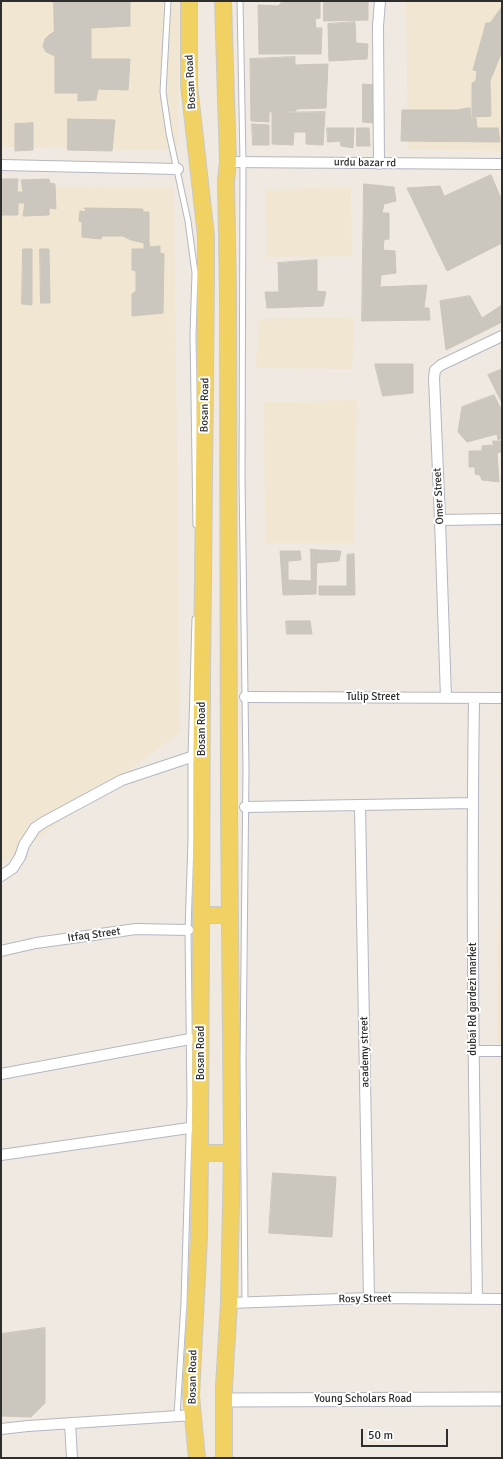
<!DOCTYPE html>
<html>
<head>
<meta charset="utf-8">
<style>
  body { margin:0 }
  #map { position:relative; width:503px; height:1459px; overflow:hidden; background:#efe9e1; font-family:Signika,sans-serif }
  canvas { display:block }
  .frame { position:absolute; inset:0; border:2px solid #2e2e2e; pointer-events:none }
  .scale { position:absolute; left:361px; top:1429px; width:87px; height:18px; box-sizing:border-box; border:2px solid #2e2e2e; border-top:0; padding-left:5px; font-size:12px; line-height:14px; white-space:nowrap; color:#2e2e2e; -webkit-text-stroke:3px #fff; paint-order:stroke }
</style>
</head>
<body>
<div id="map">
<canvas width="503" height="1459"></canvas>
<div class="frame"></div>
<div class="scale">50 m</div>
</div>
<script>
const ctx = document.querySelector('canvas').getContext('2d');
ctx.lineJoin = 'round';
function fillPath(path, color) {
  ctx.fillStyle = color;
  ctx.fill(path, 'evenodd');
}
function trace(path, color, width, dash) {
  ctx.strokeStyle = color;
  ctx.lineWidth = width;
  ctx.lineCap = dash ? 'butt' : 'round';
  ctx.setLineDash(dash || []);
  ctx.stroke(path);
}
function drawText(font, color, halo, rows, align = 'center') {
  ctx.font = font + ' Signika,sans-serif';
  ctx.lineWidth = 4;
  ctx.setLineDash([]);
  ctx.textBaseline = 'middle';
  ctx.strokeStyle = halo;
  ctx.fillStyle = color;
  for (const [text, x, y, turn = 0] of rows) {
    ctx.save();
    ctx.translate(x, y);
    ctx.rotate((+turn || 0) * Math.PI / 180);
    ctx.textAlign = isNaN(turn) ? turn : align;
    if (halo) ctx.strokeText(text, 0, 0);
    ctx.fillText(text, 0, 0);
    ctx.restore();
  }
}
const education = new Path2D(`
  M1,1H180L177,150L1,147Z
  M406,1H502V151L408,150Z
  M1,187L174,188L180,732L9,860L1,861Z
  M351,188L352,256L267,257L266,189Z
  M354,317L352,369L255,368L260,319Z
  M357,400L354,543H265L264,402Z
  M501,720L502,1044H497Z`);
const building = new Path2D(`
  M54,1H130V26L91,28V59H130L128,90L98,89L96,100L78,101V93H55V56L46,52L43,46L45,39L49,35L54,32Z
  M283,1L320,2V18L315,19L316,28H322L321,54H259L258,5L278,6Z
  M324,1H368V20L324,21Z
  M502,7V51L490,81L491,116L472,117V83L476,81L477,71L473,70L486,23H490Z
  M355,22L356,43L368,44L367,59L329,61L328,24Z
  M295,57V65L328,64L326,108L296,109V111L269,112V122L251,121L250,59Z
  M363,84L374,85L373,123L363,122Z
  M470,108L471,118H476L477,128H498L500,142L401,141L402,110H457Z
  M325,112L323,145L306,144V132H294L293,145L272,144V113Z
  M68,119L115,120L112,151L68,150Z
  M33,123V150L15,151V124Z
  M252,124L269,125V145H253Z
  M327,128H354L353,148L341,146L340,141L328,142Z
  M357,128H369L370,146H357Z
  M491,175L502,201V243L447,271L407,188L440,186L444,196Z
  M1,179H18L17,192H23L21,180L49,179L50,183L55,184L56,209L49,208V215L23,216L25,203H18V215H1Z
  M364,184L394,187L396,201L384,204L382,213H389V239L384,240L383,250L395,251L396,273L381,275L380,287L427,285L424,308H429L430,320L362,321Z
  M85,208L143,209V212H149V243L150,247L160,246V253L164,254L163,313L132,316V294L136,291V271L132,270V249H144V243L131,240L123,236H102L101,239L82,237V222L79,221L80,211L86,212Z
  M23,249H32V305L22,304Z
  M40,249H49L50,303H41Z
  M317,260V291L326,292L323,306L267,308L265,292H279L278,263Z
  M470,296L482,318L502,305V322L446,350L440,301Z
  M375,364H413V393L383,396Z
  M502,369V403L488,375Z
  M494,395L502,411V438L498,440L497,434L467,442L458,432L462,407Z
  M493,441H501V452L497,453L499,482L482,480L480,475L475,474V467H469V451H482V446L490,445L493,446Z
  M311,549L317,550L316,594L283,595L280,551H300L301,560L288,561V580L311,581Z
  M317,550L341,551L339,561L317,563Z
  M354,554L355,595H319V586H347V555Z
  M286,621H310L312,634H287Z
  M273,1173L336,1177L332,1237L269,1233Z
  M45,1328V1403L31,1417L1,1416V1334Z`);
const service = new Path2D(`
  M168,1L163,92L169,133L188,221L195,273L193,335L196,525
  M240,1L243,162L242,478L246,769L243,1059L245,1302
  M177,1415L184,1303L190,1101L188,930L191,840V757L195,619`);
const minor = new Path2D(`
  M228,162L502,164
  M379,164L378,26L380,1
  M1,165L178,169
  M440,520L502,519
  M245,697L502,698
  M446,698L440,520L434,378L435,370L441,365L502,336
  M474,698C471,898 474,1099 477,1299
  M360,806L369,1298
  M245,807L473,803
  M1,876L13,868L20,857L24,845L35,828L44,822L122,780L191,757
  M1,951L36,943L136,929L188,930
  M473,1051H502
  M1,1074L190,1039
  M1,1155L189,1128
  M229,1303L369,1298L502,1299
  M70,1423L72,1458
  M1,1429L28,1426L193,1415`);
const tertiary = new Path2D(`
  M224,1400L502,1399`);
const primary = new Path2D(`
  M189,1V85L206,236V277L202,679L200,1153L199,1237L191,1396L197,1458
  M223,1L228,162L226,181L228,295L229,810L232,1153L229,1303L224,1386V1458
  M201,915H230
  M200,1153H232`);
const streetNames = [
  ["Bosan Road",191,82,-93],
  ["urdu bazar rd",365,163,1],
  ["Bosan Road",205,405,-89],
  ["Omer Street",439,496,-93],
  ["Tulip Street",373,697],
  ["Bosan Road",202,729,-90],
  ["Itfaq Street",94,935,-8],
  ["dubai Rd gardezi market",473,999,-90],
  ["academy street",365,1052,-91],
  ["Bosan Road",201,1053,-90],
  ["Rosy Street",365,1299,-1],
  ["Bosan Road",193,1377,-89],
  ["Young Scholars Road",363,1399]
];
fillPath(education, '#f0e6d1');
fillPath(building, '#cbc7bf');
trace(building, '#cbc5ba', 1);
trace(service, '#b4b7c1', 7);
trace(minor, '#b4b7c1', 12);
trace(tertiary, '#b4b7c1', 15);
trace(primary, '#c9c9c9', 18);
trace(service, '#fff', 5);
trace(minor, '#fff', 10);
trace(tertiary, '#fff', 13);
trace(primary, '#f2d163', 16);
drawText('11px', '#2e2e2e', '#fff', streetNames);
</script>
</body>
</html>
